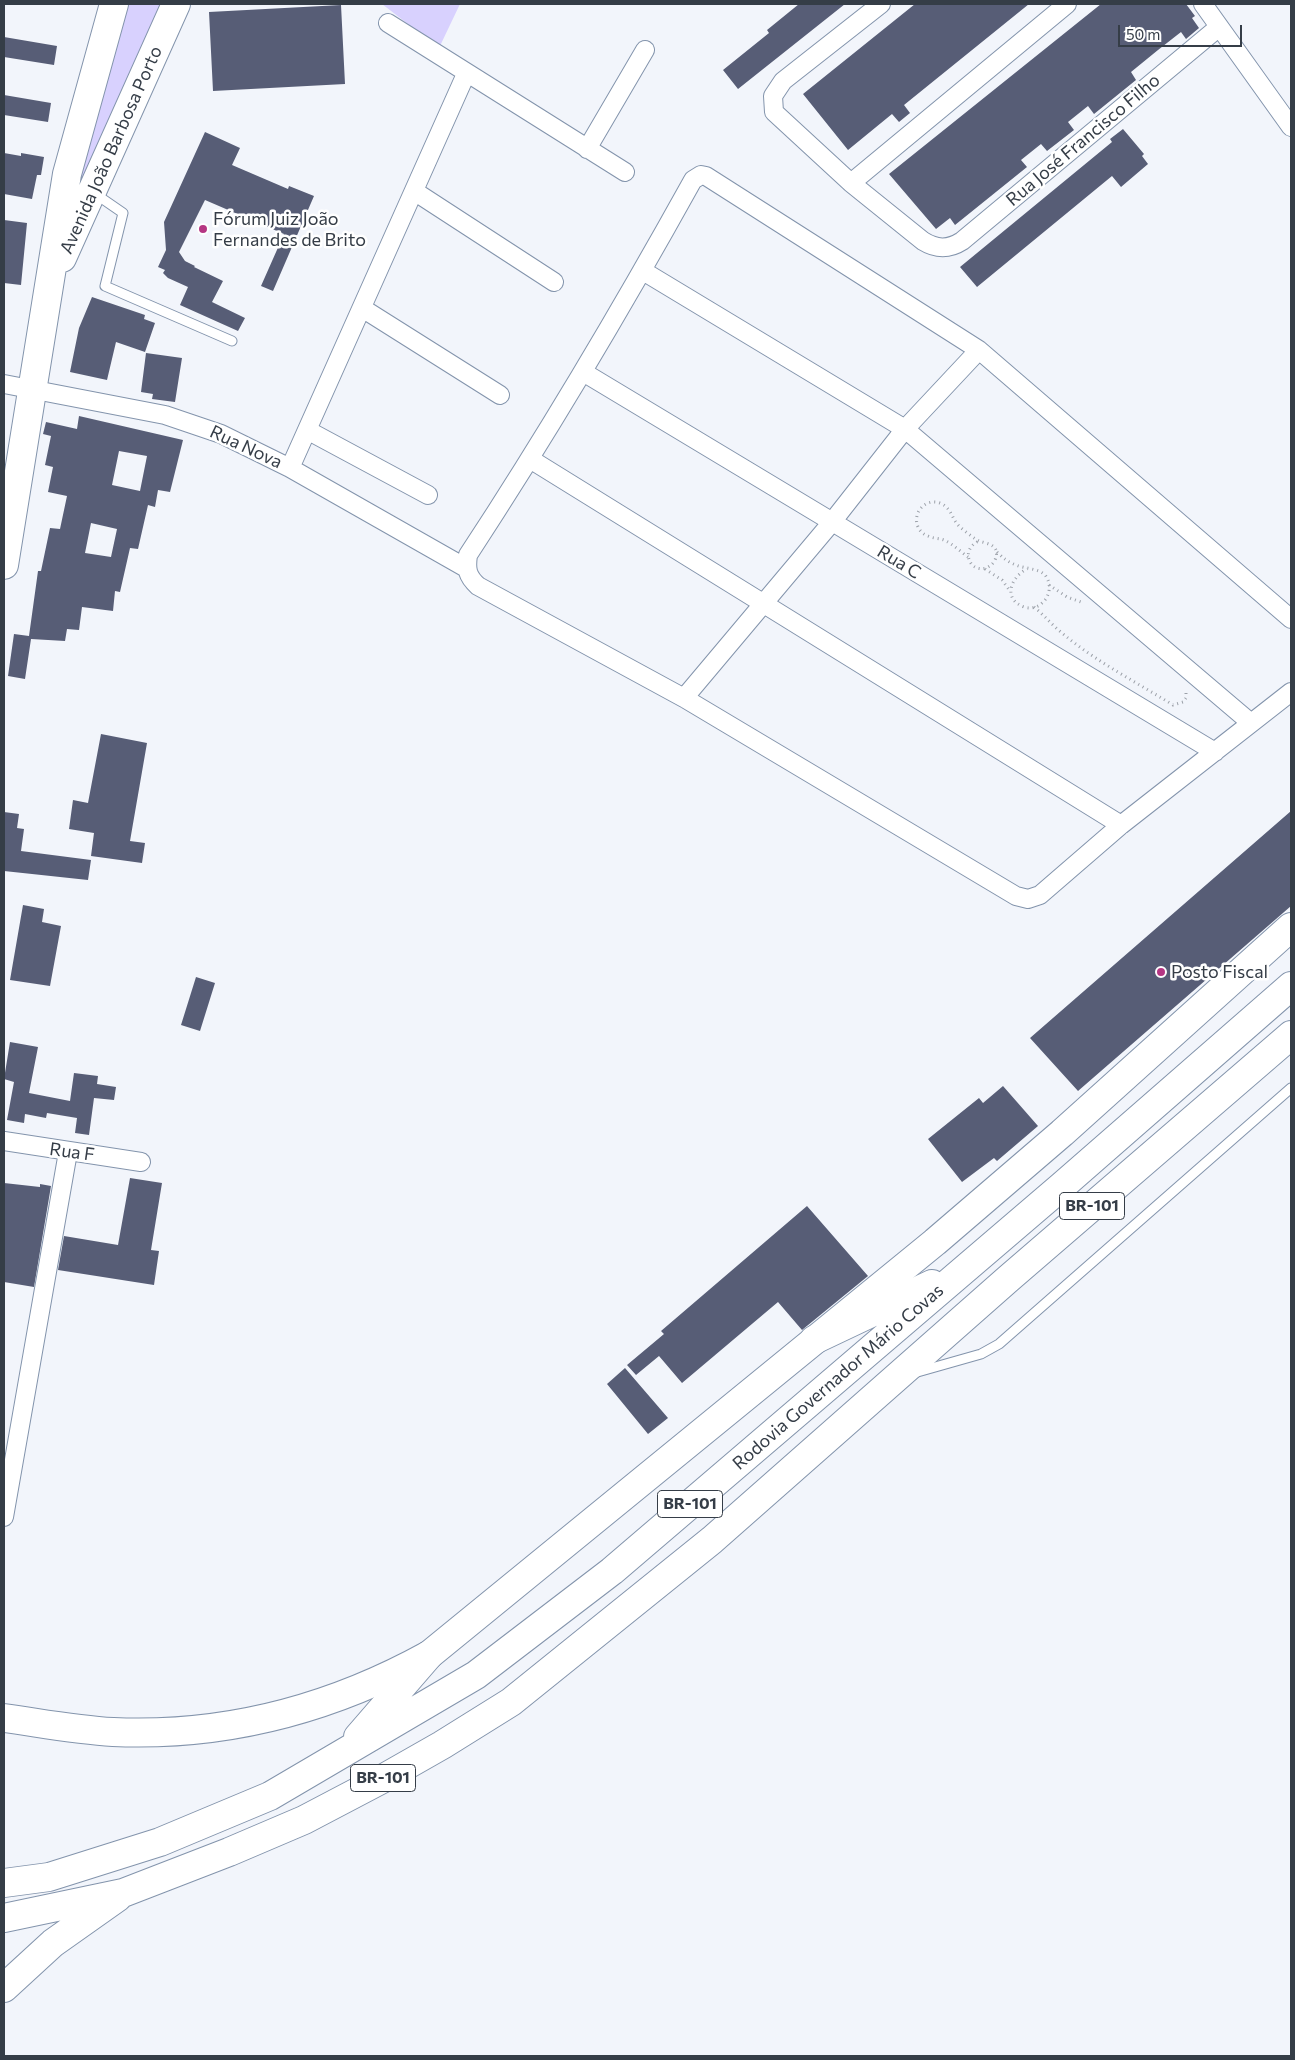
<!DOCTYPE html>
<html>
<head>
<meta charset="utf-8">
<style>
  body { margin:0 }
  #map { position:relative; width:1295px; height:2060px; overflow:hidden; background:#f2f5fb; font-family:Commissioner,sans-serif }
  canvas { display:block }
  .frame { position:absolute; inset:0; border:5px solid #353d47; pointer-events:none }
  .scale { position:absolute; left:1118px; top:25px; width:124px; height:22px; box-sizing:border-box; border:2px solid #353d47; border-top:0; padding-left:6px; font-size:15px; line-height:18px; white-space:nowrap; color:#353d47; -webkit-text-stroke:4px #fff; paint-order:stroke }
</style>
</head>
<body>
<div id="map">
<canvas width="1295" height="2060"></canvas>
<div class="frame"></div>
<div class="scale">50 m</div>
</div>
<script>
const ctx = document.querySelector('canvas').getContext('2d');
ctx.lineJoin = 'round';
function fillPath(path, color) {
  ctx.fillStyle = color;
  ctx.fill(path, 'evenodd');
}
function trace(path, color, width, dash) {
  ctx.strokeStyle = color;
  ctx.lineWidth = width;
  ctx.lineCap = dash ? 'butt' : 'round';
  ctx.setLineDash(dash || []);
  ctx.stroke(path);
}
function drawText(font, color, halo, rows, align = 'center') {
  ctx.font = font + ' Commissioner,sans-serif';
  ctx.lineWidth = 5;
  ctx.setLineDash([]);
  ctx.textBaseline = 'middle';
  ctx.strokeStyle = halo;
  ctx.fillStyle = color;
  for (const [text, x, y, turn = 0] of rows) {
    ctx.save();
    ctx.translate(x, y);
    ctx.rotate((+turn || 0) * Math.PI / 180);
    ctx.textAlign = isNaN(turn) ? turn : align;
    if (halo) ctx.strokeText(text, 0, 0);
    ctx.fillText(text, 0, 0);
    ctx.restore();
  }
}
const green = new Path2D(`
  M126,4H165L58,249Z
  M382,4H460L439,48Z`);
const building = new Path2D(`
  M799,4H845L738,89L723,70L769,33L767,30Z
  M915,4H1029L904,105L910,113L899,122L892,114L848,150L803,94Z
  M1101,4H1186L1195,16L1192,18L1199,28L1186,39L1181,32L1158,50L1131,72L1136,80L1094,114L1088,106L1068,122L1074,130L1047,151L1041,144L1021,160L1027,167L955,225L950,218L936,229L889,174Z
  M341,5L345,84L213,91L209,12Z
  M4,37L57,46L54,65L4,57Z
  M4,95L51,103L48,122L4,115Z
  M1123,129L1144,154L1142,156L1148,164L1121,187L1112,176L977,287L960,267L1112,142L1110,139Z
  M205,132L240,148L232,165L288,189L289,186L314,196L273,291L261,286L284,234L205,200L179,252L185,261L195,266L194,267L223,281L212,302L245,318L238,331L180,305L188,287L168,278L163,273L165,270L158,267L166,250L164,222Z
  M4,153L21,156V153L44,157L41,175H37L32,199L4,194Z
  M4,220L27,223L21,285L4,283Z
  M92,297L145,315L144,319L155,323L145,352L116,342L107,380L70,372L79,328Z
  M146,353L182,358L175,402L152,399L153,394L141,392Z
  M79,416L183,440L170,492L158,490L155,507L148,505L138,549L130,548L120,592L115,591L113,611L82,607L79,630L67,629L65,641L31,639L25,679L8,676L14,634L29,636L38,571H41L50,528L60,529L67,496L48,492L53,467L45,465L51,436L43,434L46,422L77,429ZM119,451L147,456L140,491L112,485ZM91,523L117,529L111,557L85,553Z
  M101,734L147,743L130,841L145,843L142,863L91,856L94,833L69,829L73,800L88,803Z
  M1291,811V906L1078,1091L1030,1038Z
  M4,812L19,814L17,828L24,829L21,851L91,860L88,880L4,871Z
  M23,905L44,909L42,922L61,926L50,986L10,980Z
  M196,977L215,983L200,1031L181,1025Z
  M10,1042L38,1047L29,1093L70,1101L74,1073L98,1076L97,1084L116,1087L114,1100L94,1098L89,1135L75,1133L77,1118L47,1113L46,1118L25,1114L24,1123L7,1120L14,1082L4,1079Z
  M1003,1086L1038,1126L997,1161L994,1158L962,1182L928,1139L979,1098L983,1103Z
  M130,1178L162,1183L151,1250L159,1251L154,1285L58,1270L64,1236L118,1245Z
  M4,1183L40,1187V1184L51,1186L34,1287L4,1282Z
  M807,1206L868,1276L802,1330L778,1302L682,1383L659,1356L636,1375L627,1365L664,1334L661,1331Z
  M625,1368L668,1418L648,1434L607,1384Z`);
const path = new Path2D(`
  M997,552C1003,558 1008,562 1016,565C1025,569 1038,568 1045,575C1057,590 1042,613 1024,607C1002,599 1011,577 1027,569
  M968,557C961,552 954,545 946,541C941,538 934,539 928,536C916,532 913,517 921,508C926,502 935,500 942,504C952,509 952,520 960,527C965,531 973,538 979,541C988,544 1001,545 995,560C993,564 990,566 986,568C969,573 960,549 979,541
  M985,569L1002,580L1010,591
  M1049,585L1067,597L1081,602
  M1034,607C1044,615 1052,625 1062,633C1095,661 1136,682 1173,705L1183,702L1186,698V689`);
const service = new Path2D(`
  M94,193L123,213L105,286L232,341
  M914,1373L981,1354L999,1344L1291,1088`);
const minor = new Path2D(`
  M881,4L783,81L773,96L774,112L851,183L923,241C936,249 948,250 962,241L1219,27
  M1203,4L1291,127
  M388,23L625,172
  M587,149L645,50
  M851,183L1067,4
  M414,191L554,282
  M643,271L905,429L1251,723
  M362,308L500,395
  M583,372L1215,752
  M4,384L165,415L221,434L290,468L466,568
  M307,430L428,495
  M530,459L1121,825
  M290,468L466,74
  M1291,619L979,350L706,176L701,175L693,180C622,308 548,433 468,555C466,569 467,576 478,586L684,698L1016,896L1028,899L1040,895L1121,825L1291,692
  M684,698L832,522L905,429L979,350
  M4,1141L141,1162
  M4,1517L68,1152`);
const primary = new Path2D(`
  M62,258L176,4
  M4,565L67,174L114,4
  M4,1718C40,1723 76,1730 113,1732C226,1737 331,1709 429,1655L935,1242L1062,1133L1291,927`);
const trunk = new Path2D(`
  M814,1340L932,1284
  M358,1737L429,1655
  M4,1883L49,1877L160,1842L270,1796L476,1675L612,1571L1062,1186L1291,986
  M4,1918L123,1893L229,1852L304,1820L384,1778L442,1745L511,1702L712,1540L1008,1279L1291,1035
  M4,1988L53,1943L118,1897`);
const markers = [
  [203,229,5,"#b53683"],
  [1161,972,5,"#b53683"]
];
const shields = [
  [1092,1206,65],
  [690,1504,65],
  [383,1778,65]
];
const shieldNames = [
  ["BR-101",1092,1206],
  ["BR-101",690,1504],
  ["BR-101",383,1778]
];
const streetNames = [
  ["Rua José Francisco Filho",1083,140,-40],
  ["Avenida João Barbosa Porto",111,150,-66],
  ["Rua Nova",246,447,25],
  ["Rua C",899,562,31],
  ["Rua F",72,1152,8],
  ["Rodovia Governador Mário Covas",838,1377,-41]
];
const poiNames = [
  ["Fórum Juiz João",213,219],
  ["Fernandes de Brito",213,240],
  ["Posto Fiscal",1171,972]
];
fillPath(green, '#d8d1fe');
fillPath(building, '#575d76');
trace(service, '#8394ac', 11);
trace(minor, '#8394ac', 20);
trace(primary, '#8394ac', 30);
trace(trunk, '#8394ac', 30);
trace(path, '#9ca1a9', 3, [1, 4]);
trace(service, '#fff', 9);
trace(minor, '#fff', 18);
trace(primary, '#fff', 28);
trace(trunk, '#fff', 28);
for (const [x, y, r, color] of markers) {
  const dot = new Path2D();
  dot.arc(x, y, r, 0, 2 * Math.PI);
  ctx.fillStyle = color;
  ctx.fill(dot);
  trace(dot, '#fff', 2);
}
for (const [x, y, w] of shields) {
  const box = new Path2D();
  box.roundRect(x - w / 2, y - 13.5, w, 27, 4);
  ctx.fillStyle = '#fff';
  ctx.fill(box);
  trace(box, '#353d47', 1);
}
drawText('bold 16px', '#353d47', null, shieldNames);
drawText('18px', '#353d47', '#fff', streetNames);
drawText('18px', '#353d47', '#fff', poiNames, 'left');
</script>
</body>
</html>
